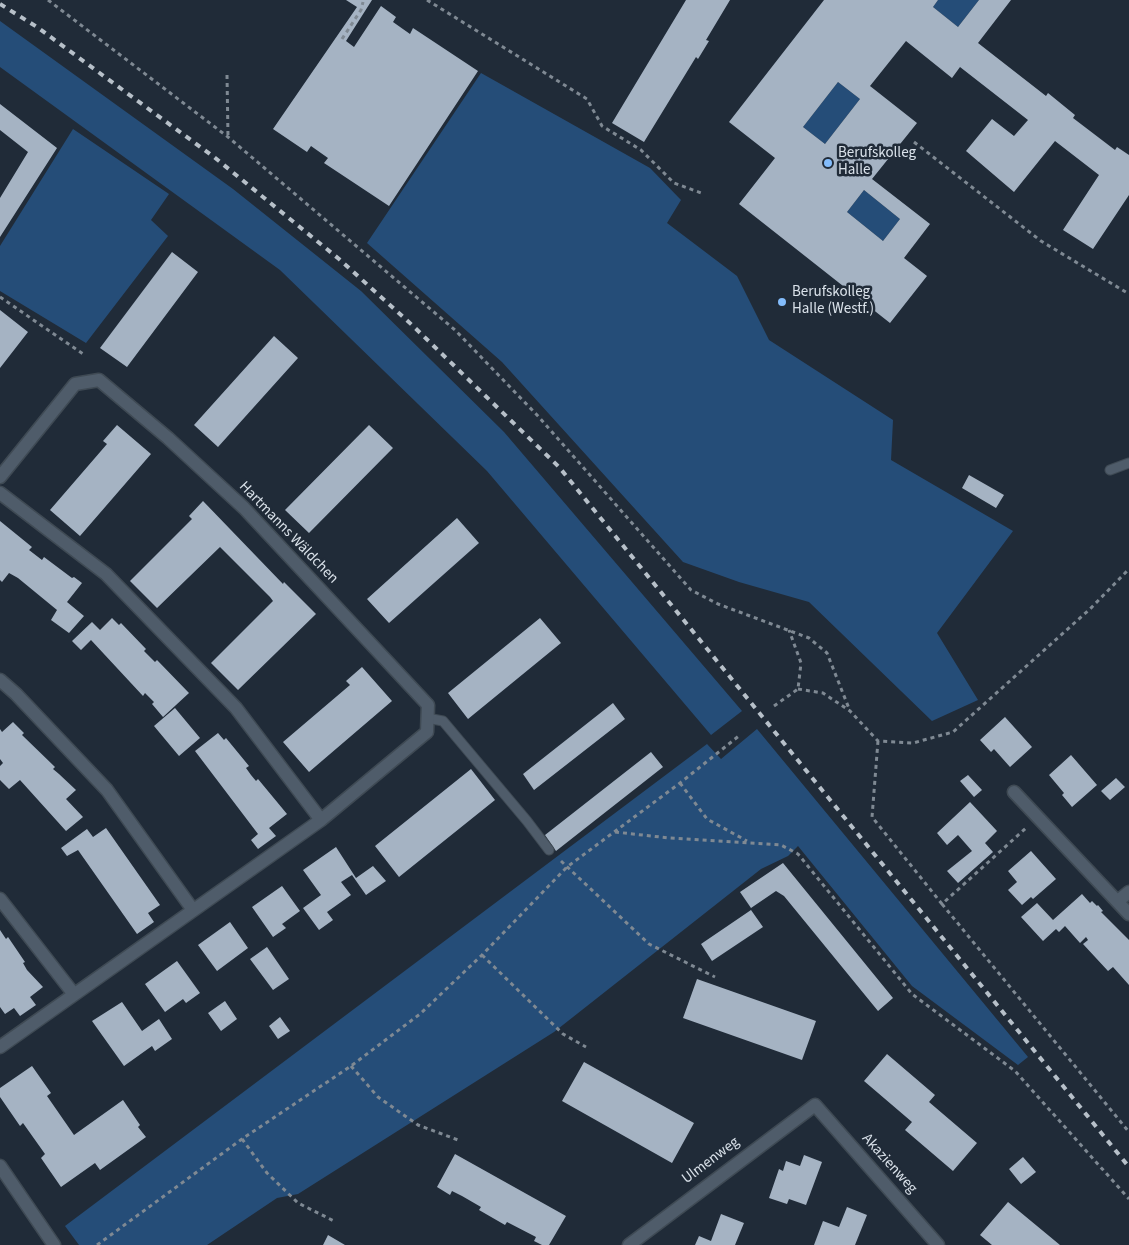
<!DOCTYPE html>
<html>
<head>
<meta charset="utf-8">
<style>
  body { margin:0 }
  canvas { display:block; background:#202b38 }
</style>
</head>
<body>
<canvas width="1129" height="1245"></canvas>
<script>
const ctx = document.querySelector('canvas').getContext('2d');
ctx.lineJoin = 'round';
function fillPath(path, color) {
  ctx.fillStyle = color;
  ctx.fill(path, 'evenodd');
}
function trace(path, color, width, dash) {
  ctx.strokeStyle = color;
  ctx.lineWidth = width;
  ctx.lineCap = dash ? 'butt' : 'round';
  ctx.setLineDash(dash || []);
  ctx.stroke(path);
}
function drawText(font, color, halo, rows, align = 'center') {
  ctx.font = font + ' "Source Sans 3",sans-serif';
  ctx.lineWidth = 5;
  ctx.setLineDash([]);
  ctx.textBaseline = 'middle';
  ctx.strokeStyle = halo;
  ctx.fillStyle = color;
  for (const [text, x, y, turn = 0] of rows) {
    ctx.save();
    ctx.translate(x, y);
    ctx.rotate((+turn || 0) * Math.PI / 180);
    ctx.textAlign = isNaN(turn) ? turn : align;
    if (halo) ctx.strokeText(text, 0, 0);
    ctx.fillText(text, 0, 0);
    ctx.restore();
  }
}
const green = new Path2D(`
  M938,0H979L958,27L933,7Z
  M0,21L233,189L361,291L504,432L742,711L711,735L487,471L280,270L0,67Z
  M481,73L650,168L681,200L667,223L737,276L769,340L893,420L891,460L1013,531L937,633L978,700L932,721L809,602L739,582L683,562L502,362L367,243Z
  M838,82L860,99L825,144L803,127Z
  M73,129L169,194L151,220L168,236L86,343L0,291V246Z
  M864,190L900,219L883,241L847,212Z
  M757,729L1028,1057L1018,1065L912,986L798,846L788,856L761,869L554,1032L298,1194L277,1198L207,1245H79L65,1226L707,744L721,759Z`);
const building = new Path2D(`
  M346,0H372L346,41L354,47L381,6L396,17L393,22L410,34L413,28L478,71L389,206L324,163L328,158L311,146L307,152L273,129L357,7Z
  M686,0H730L706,40L709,41L698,59L696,57L644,142L612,123Z
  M824,0H938L933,7L958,27L979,0H1011L978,43L1046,96L1048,93L1075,115L1073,118L1115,150L1117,147L1129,155V195L1093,249L1063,230L1099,175L1055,141L1014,192L966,151L992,119L1014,136L1028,120L960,67L952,78L906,41L870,86L917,123L872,179L930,224L904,258L927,276L890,323L739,204L775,158L729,122ZM838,82L860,99L825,144L803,127ZM864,190L900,219L883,241L847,212Z
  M0,104L57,148L0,237V198L28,152L0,130Z
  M172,252L198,272L127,367L100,348Z
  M0,310L28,332L0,368Z
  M274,336L298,358L218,447L194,425Z
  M117,425L151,454L80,536L50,510L107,444L103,441Z
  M369,425L393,448L309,533L285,510Z
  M969,475L1004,495L996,508L962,488Z
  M203,501L283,584L284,582L316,614L238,690L211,663L273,601L270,597L220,547L157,608L130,581L192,519L189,516Z
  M457,518L479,543L389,623L367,599Z
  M0,521L32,547L29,550L42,560L44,557L72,578L74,577L82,583L67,602L84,616L69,633L51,620L57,610L18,578L9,573L2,582L0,580Z
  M112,618L119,625L121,623L146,649L144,651L155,662L157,660L189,693L163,717L152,704L154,702L145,693L143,696L91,640L81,650L72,641L92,622L100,630Z
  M540,618L561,643L468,719L448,693Z
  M362,667L392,701L309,772L283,742L350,685L346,681Z
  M613,703L625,719L534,790L523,774Z
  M175,708L200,738L179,756L154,726Z
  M1005,717L1032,747L1010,767L994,749L991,752L980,740Z
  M13,722L24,733L22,735L55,767L53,769L59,774L76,790L66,799L83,817L66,831L20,780L9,789L0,780V766L3,763L0,759V729L2,732Z
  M218,733L224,740L226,738L249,766L246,768L251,775L256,781L258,779L287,814L269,828L276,836L258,849L251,840L258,834L195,751Z
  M651,752L663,767L556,851L545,835Z
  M1071,755L1097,785L1072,807L1062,795L1064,793L1049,775Z
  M471,769L495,800L399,877L375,846Z
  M968,775L982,790L974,797L960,781Z
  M1116,778L1125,787L1110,800L1101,791Z
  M970,802L997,831L985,843L993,852L958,883L947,871L972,851L958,835L947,845L937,833Z
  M106,828L160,905L148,913L154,922L137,934L78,850L67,856L61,848L87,829L93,837Z
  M336,847L356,878L373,866L386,881L366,895L352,875L341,882L351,895L327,912L333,920L319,930L303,908L321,895L303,870Z
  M1031,851L1056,879L1033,899L1031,897L1022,905L1008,890L1017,882L1008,871Z
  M783,863L893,998L878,1011L784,896L776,891L751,908L740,892Z
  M282,886L300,911L282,924L286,928L273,937L252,907Z
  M1082,894L1090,903L1092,901L1097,906L1098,905L1103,911L1101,912L1129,940V985L1113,967L1108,971L1083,944L1088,940L1086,937L1080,943L1065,926L1059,932L1056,929L1043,941L1021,917L1037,903L1053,920Z
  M751,910L763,927L712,961L701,944Z
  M230,922L248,948L217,971L198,945Z
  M0,930L6,939L8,937L25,962L23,963L27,970L43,987L30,997L36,1005L20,1016L14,1008L5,1014L0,1007Z
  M267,947L289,979L273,990L250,959Z
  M177,961L200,993L186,1003L183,999L165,1012L145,984Z
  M697,979L816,1021L802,1060L683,1018Z
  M225,1001L237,1019L221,1031L208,1013Z
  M122,1002L142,1031L159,1019L172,1039L155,1051L152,1046L124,1066L92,1021Z
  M280,1017L290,1031L278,1039L269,1026Z
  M887,1054L935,1095L929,1102L977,1143L953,1171L905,1130L912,1122L864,1081Z
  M584,1062L694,1123L672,1163L562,1101Z
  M32,1066L51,1093L47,1096L74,1135L123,1100L140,1125L138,1127L146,1137L100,1170L95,1163L61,1187L41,1158L45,1154L23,1123L20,1126L0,1097V1088Z
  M455,1154L566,1216L549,1245H542L534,1241L536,1237L507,1222L505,1225L479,1210L481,1207L462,1196L452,1191L450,1195L437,1187Z
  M804,1155L822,1162L806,1205L789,1199L787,1204L769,1198L779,1169L783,1171L786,1161L800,1166Z
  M1023,1157L1036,1172L1021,1184L1009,1169Z
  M1008,1202L1060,1245H992L980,1235Z
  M847,1207L867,1215L855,1245H814L823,1221L839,1227Z
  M721,1214L744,1223L735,1245H695L699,1236L711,1241Z
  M328,1235L345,1245H323Z`);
const path = new Path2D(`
  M48,0L228,137L455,330L537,415L691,590L718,604L809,638L827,653L850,711
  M427,0L587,99L602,126L641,150L674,183L704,194
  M342,39L361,10L363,2
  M227,75L228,137
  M914,142L1041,241L1129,294
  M0,297L83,354
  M798,689L823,693L850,711L878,741L913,743L953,732L1090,609L1129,569
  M774,706L798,689L801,663L789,630
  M878,741L872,817L942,904L1026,828
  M680,783L707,819L747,841
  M615,832L669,838L781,845L798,854L912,994L1015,1071L1129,1199
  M561,861L649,944L715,977
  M942,904L1129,1132
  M482,955L563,1034L586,1047
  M351,1066L378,1097L418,1125L458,1140
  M242,1139L267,1173L298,1203L334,1221
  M97,1245L242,1139L351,1066L420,1014L482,955L567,867L680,783L740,735`);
const lane = new Path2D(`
  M1110,470L1129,463
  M427,718L443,721L527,821L549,850`);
const street = new Path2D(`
  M0,477L75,384L99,380L168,438L244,508L428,705L427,732L321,820L0,1047
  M0,493L106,574L236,708L321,820
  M0,680L16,694L107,790L193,910
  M1014,792L1129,914
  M0,899L73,993
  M1118,901L1129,892
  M0,1166L54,1245
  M629,1245L815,1105L938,1245`);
const rail = new Path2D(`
  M0,4L37,27L214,157L339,259L412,325L559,467L1129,1167`);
const markers = [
  [828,163,5,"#83bcfb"],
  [782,302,5,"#83bcfb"]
];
const poiNames = [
  ["Berufskolleg",838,154],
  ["Halle",838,171],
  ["Berufskolleg",792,293],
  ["Halle (Westf.)",792,310]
];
const streetNames = [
  ["Hartmanns Wäldchen",288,533,46],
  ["Ulmenweg",711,1161,-37],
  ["Akazienweg",889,1164,48]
];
fillPath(green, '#254d78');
fillPath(building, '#a5b3c3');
trace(lane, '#3f4a54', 11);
trace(street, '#3f4a54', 15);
trace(path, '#7f8993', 3, [4, 4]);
trace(lane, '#4f5c6a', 9);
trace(street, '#4f5c6a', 12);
trace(rail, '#b7c0c9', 4, [6, 6]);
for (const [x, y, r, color] of markers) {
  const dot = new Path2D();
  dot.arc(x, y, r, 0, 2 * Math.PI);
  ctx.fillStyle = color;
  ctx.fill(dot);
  trace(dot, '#202b38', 2);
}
drawText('15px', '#dae2ea', '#202b38', poiNames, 'left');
drawText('15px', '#dae2ea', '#202b38', streetNames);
</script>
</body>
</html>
